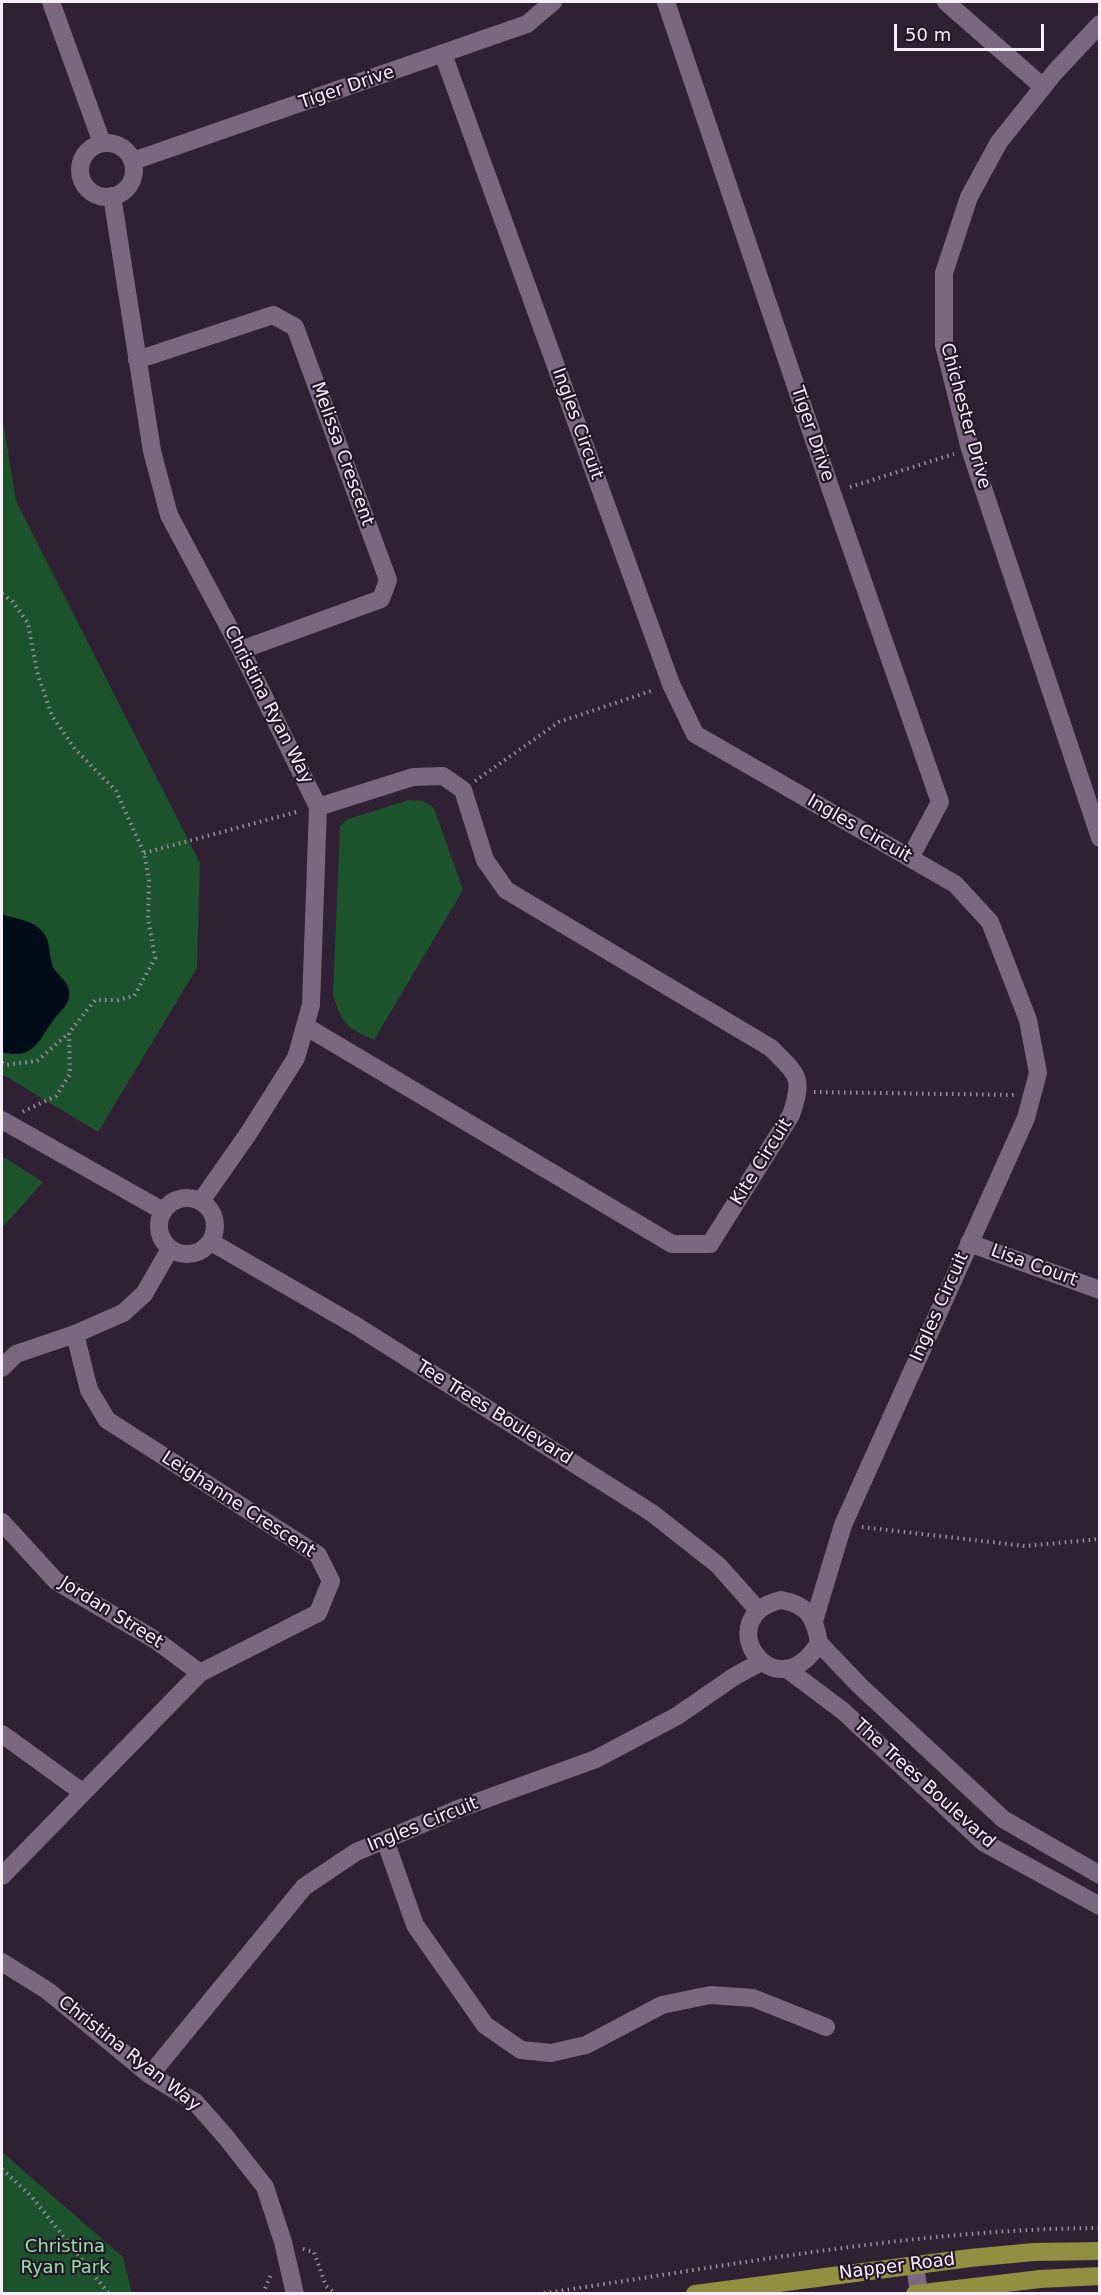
<!DOCTYPE html>
<html>
<head>
<meta charset="utf-8">
<style>
  body { margin:0 }
  #map { position:relative; width:1101px; height:2295px; overflow:hidden; background:#2f2034; font-family:"DejaVu Sans",sans-serif }
  canvas { display:block }
  .frame { position:absolute; inset:0; border:3px solid #f8edfb; pointer-events:none }
  .scale { position:absolute; left:894px; top:24px; width:150px; height:27px; box-sizing:border-box; border:3px solid #f8edfb; border-top:0; padding-left:8px; font-size:18px; line-height:21px; white-space:nowrap; color:#f8edfb; -webkit-text-stroke:4px #25162a; paint-order:stroke }
</style>
</head>
<body>
<div id="map">
<canvas width="1101" height="2295"></canvas>
<div class="frame"></div>
<div class="scale">50 m</div>
</div>
<script>
const ctx = document.querySelector('canvas').getContext('2d');
ctx.lineJoin = 'round';
function fillPath(path, color) {
  ctx.fillStyle = color;
  ctx.fill(path, 'evenodd');
}
function trace(path, color, width, dash) {
  ctx.strokeStyle = color;
  ctx.lineWidth = width;
  ctx.lineCap = dash ? 'butt' : 'round';
  ctx.setLineDash(dash || []);
  ctx.stroke(path);
}
function drawText(font, color, halo, rows, align = 'center') {
  ctx.font = font + ' "DejaVu Sans",sans-serif';
  ctx.lineWidth = 4.5;
  ctx.setLineDash([]);
  ctx.textBaseline = 'middle';
  ctx.strokeStyle = halo;
  ctx.fillStyle = color;
  for (const [text, x, y, turn = 0] of rows) {
    ctx.save();
    ctx.translate(x, y);
    ctx.rotate((+turn || 0) * Math.PI / 180);
    ctx.textAlign = isNaN(turn) ? turn : align;
    if (halo) ctx.strokeText(text, 0, 0);
    ctx.fillText(text, 0, 0);
    ctx.restore();
  }
}
const green = new Path2D(`
  M2,415L16,501L200,863L197,968L98,1132L2,1074Z
  M409,800L423,801L434,808L463,890L374,1040C345,1027 342,1024 333,994L340,826L348,819Z
  M2,1156L43,1182L2,1228Z
  M2,2152L123,2257L132,2293H2Z`);
const water = new Path2D(`
  M2,914C14,919 30,919 40,929C52,940 48,953 53,967C57,975 67,980 69,990C71,1003 62,1010 55,1018C39,1038 36,1061 2,1052Z`);
const path = new Path2D(`
  M850,487L954,454
  M2,594L12,601L28,623L37,672L52,716L75,749L116,791L144,853L149,880L148,918L155,958L134,996L118,1000H95L69,1033L70,1074L56,1096L22,1112
  M475,781L559,722L654,690
  M144,853L300,811
  M2,1063L5,1065L37,1061L69,1033
  M814,1092L1014,1095
  M862,1527L1025,1546L1100,1539
  M2,2169L32,2197L109,2294
  M303,2249L314,2252L326,2286L336,2294
  M263,2294L271,2274
  M538,2294C725,2267 911,2229 1100,2228`);
const minor = new Path2D(`
  M51,2L102,143
  M666,2L832,493L940,802L910,858
  M946,2L1043,87
  M1100,24L1055,72L999,142L969,197L944,273V345L970,449L1100,838
  M443,54L671,684L695,734L955,884L990,922L1028,1020L1038,1073L1026,1118L843,1525L814,1621
  M80 170a27 27 0 1 1 54 0a27 27 0 1 1-54 0Z
  M133,161L527,24L553,2
  M112,196L152,451L169,515L241,650L318,807L311,1005L296,1058L248,1134L201,1201
  M137,360L273,315L295,327L388,580L381,599L241,650
  M305,1026L672,1244H710L791,1115C804,1076 798,1076 771,1048L506,890L485,860L463,790L443,776L413,777L318,807
  M2,1120L163,1211
  M159 1226a28 28 0 1 1 56 0a28 28 0 1 1-56 0Z
  M211,1242L355,1325L652,1513L718,1565L758,1610
  M969,1243L1100,1290
  M2,1368L16,1354L75,1334L123,1313L144,1294L170,1249
  M2,1522L56,1581L157,1641L200,1673
  M781,1600C808,1605 815,1617 819,1643C774,1715 708,1617 781,1600Z
  M819,1643L859,1685L1003,1819L1100,1875
  M787,1669L843,1711L983,1842L1100,1906
  M2,1734L82,1792
  M385,1840L415,1925L485,2025L521,2050L551,2053L586,2045L662,2005L710,1995L753,1998L826,2027
  M2,1876L200,1673L318,1613L331,1581L318,1555L107,1420L89,1390L75,1334
  M2,1962L48,1991L150,2075L195,2102L225,2136L265,2187L283,2242L295,2294
  M150,2075L304,1887L356,1852L458,1809L596,1759L677,1716L735,1676L761,1662
  M915,2264L919,2294`);
const major = new Path2D(`
  M695,2294L970,2258L1034,2252L1100,2251
  M915,2294L1040,2279L1100,2276`);
const streetNames = [
  ["Tiger Drive",347,88,-19],
  ["Chichester Drive",965,416,75],
  ["Ingles Circuit",577,424,70],
  ["Tiger Drive",812,434,71],
  ["Melissa Crescent",342,454,70],
  ["Christina Ryan Way",268,705,63],
  ["Ingles Circuit",859,829,30],
  ["Kite Circuit",762,1162,-58],
  ["Lisa Court",1034,1266,20],
  ["Ingles Circuit",940,1307,-66],
  ["Tee Trees Boulevard",494,1413,32],
  ["Leighanne Crescent",238,1505,33],
  ["Jordan Street",111,1613,32],
  ["The Trees Boulevard",924,1784,42],
  ["Ingles Circuit",423,1825,-22],
  ["Christina Ryan Way",129,2054,38],
  ["Napper Road",897,2267,-7]
];
const parkNames = [
  ["Christina",65,2247],
  ["Ryan Park",65,2268]
];
fillPath(green, '#1c522c');
fillPath(water, '#000d19');
trace(path, '#9b8e9f', 4, [1.5, 4.5]);
trace(minor, '#7b6880', 18);
trace(major, '#928f40', 18);
drawText('18px', '#f8edfb', '#25162a', streetNames);
drawText('18px', '#92e4a5', '#25162a', parkNames);
</script>
</body>
</html>
